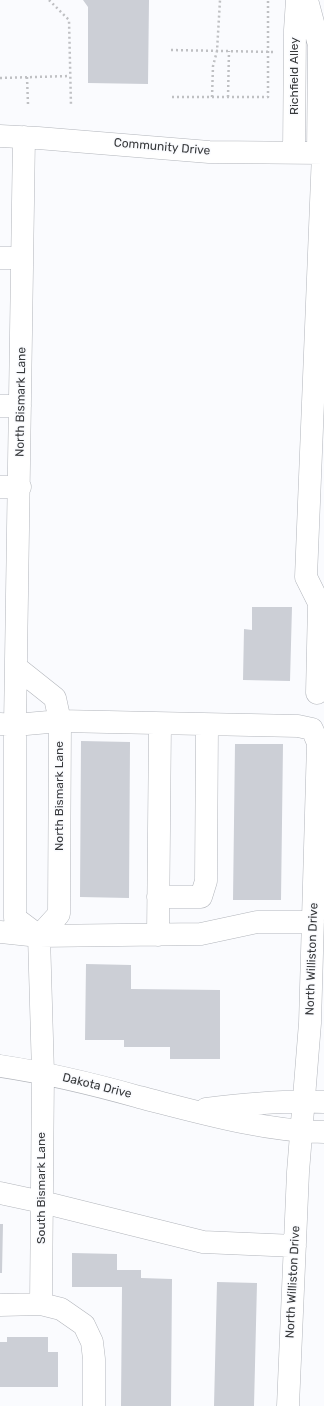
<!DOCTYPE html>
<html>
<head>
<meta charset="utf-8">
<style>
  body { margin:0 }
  canvas { display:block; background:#fafbfe }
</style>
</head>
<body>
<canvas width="324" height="1406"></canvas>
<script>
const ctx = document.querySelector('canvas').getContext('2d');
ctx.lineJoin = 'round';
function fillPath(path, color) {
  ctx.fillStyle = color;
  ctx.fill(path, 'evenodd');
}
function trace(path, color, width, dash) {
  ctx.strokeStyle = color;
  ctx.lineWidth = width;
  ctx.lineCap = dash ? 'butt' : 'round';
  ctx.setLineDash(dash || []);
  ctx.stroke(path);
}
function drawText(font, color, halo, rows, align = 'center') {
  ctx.font = font + ' Rubik,sans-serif';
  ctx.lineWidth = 3;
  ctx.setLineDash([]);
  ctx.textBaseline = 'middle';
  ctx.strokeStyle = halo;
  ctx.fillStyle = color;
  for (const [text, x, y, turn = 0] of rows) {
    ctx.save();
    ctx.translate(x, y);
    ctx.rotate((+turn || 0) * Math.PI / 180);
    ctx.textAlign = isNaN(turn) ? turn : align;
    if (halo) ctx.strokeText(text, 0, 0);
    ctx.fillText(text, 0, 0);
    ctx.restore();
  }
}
const building = new Path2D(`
  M83,0H149L148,84L88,83V7Z
  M252,607H292L290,681L243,680L244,629L252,630Z
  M81,741L130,742L129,898L80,897Z
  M235,744H283L281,900H233Z
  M86,964L131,965V989L220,990V1059H170V1047H124V1040H85Z
  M0,1224H3L2,1273H0Z
  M72,1253L117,1254V1270H141V1278L172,1279L171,1406H121L122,1287H72Z
  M217,1282L257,1283L254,1406H214Z
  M7,1337H48V1352H58V1387H0V1342H7Z`);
const path = new Path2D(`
  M49,0L69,20L71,106
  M171,50L275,52
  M27,77L28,104
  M0,78L70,76
  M172,97H268V0
  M212,97L213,66L217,51L220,0
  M228,97L229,51`);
const minor = new Path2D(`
  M307,0L319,45L318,153
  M0,136L38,138L209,152L324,153
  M24,137L15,725V918L39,936
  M294,152L295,30L297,0
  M0,258H22
  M0,406H20
  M0,487H20
  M16,667L55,698L60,721L59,914L39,936L43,1073L41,1304
  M317,693L319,603L306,577L323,153
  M0,724L15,725L60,721L298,726L312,729L318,743L310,1023L298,1172L288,1406
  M158,897H201L206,881L207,725
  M0,932L39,936L201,934L257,922H313
  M158,935L160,724
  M0,1066C47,1073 93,1084 139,1097C198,1112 263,1131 324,1132
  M206,1109C245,1104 284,1100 324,1102
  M0,1193L42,1202L203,1242L295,1246
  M0,1305L41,1304L61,1309L84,1325L92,1342L94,1359V1406`);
const streetNames = [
  ["Richfield Alley",295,76,-90],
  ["Community Drive",162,147,5],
  ["North Bismark Lane",21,402,-89],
  ["North Bismark Lane",60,796,-90],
  ["North Williston Drive",312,959,-88],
  ["Dakota Drive",97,1086,14],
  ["South Bismark Lane",42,1188,-90],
  ["North Williston Drive",293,1282,-87]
];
fillPath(building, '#cccfd6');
trace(minor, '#b2b5bb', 23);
trace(path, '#bfc0c3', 2.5, [2, 3]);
trace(minor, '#fff', 22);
drawText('12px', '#37393b', '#fafbfe', streetNames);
</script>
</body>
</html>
